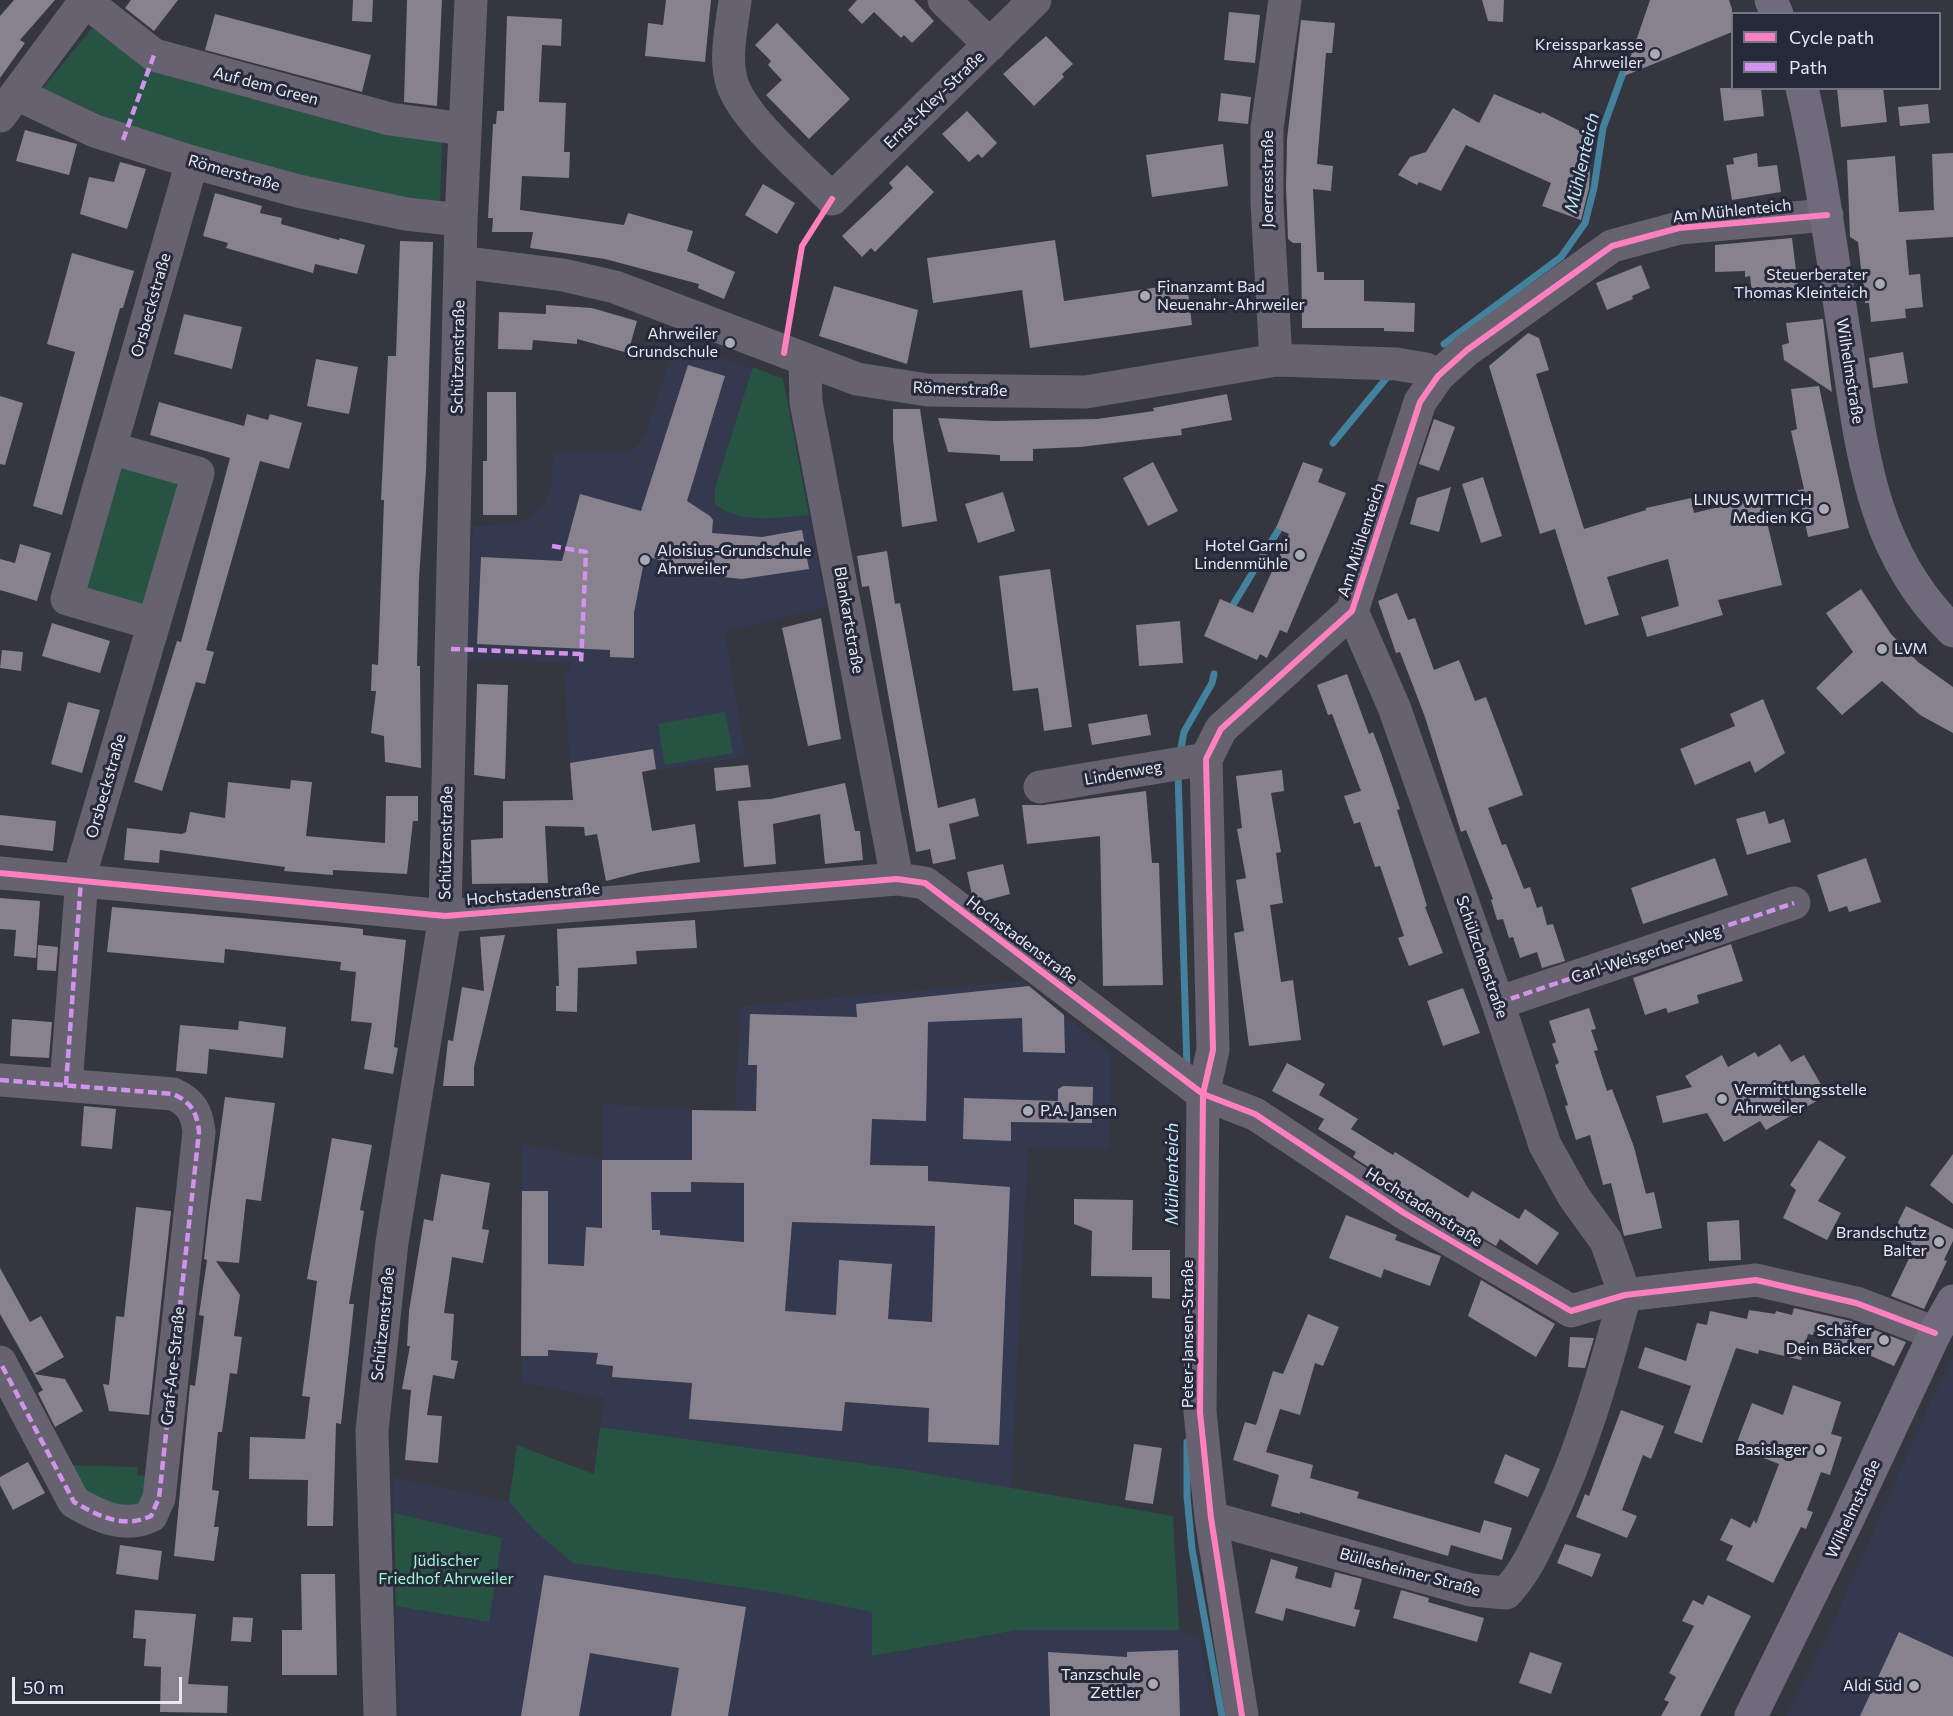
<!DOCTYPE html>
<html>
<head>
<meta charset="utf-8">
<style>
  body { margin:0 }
  #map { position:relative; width:1953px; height:1716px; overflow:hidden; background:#343640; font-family:Commissioner,sans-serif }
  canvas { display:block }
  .legend { position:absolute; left:1731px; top:12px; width:210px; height:78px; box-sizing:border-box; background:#25293a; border:2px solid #727684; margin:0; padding:8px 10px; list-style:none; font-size:18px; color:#e6e9f4 }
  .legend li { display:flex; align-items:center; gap:12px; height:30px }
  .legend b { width:30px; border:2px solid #727684 }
  .scale { position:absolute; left:12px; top:1677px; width:170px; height:27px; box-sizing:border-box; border:3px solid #e6e9f4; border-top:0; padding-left:8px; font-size:18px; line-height:21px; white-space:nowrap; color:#e6e9f4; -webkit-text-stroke:4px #25293a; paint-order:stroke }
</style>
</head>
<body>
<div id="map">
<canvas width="1953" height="1716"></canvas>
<ul class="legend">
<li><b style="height:8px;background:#ff80c0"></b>Cycle path</li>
<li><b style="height:8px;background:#d193ec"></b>Path</li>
</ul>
<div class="scale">50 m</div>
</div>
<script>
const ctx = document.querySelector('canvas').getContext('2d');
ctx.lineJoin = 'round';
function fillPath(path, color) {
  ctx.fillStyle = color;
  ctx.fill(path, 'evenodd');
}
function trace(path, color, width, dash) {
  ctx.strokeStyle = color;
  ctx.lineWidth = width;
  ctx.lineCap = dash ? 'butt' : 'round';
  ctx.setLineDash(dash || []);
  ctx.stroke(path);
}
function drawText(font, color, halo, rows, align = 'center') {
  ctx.font = font + ' Commissioner,sans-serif';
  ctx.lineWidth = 6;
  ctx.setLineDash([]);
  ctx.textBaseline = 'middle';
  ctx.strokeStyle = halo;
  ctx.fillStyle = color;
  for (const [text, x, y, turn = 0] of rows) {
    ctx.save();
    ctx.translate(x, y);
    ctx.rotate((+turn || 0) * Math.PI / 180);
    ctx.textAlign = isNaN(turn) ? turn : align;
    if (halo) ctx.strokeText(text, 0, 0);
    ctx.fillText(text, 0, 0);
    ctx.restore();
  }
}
const built = new Path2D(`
  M676,342L783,379L827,607L725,631L746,757L571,783L564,674L571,673V663L466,660L473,526L512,525L529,518L545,503L552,483L553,452H627L636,447L646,431Z
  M1024,981L1111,1054L1109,1150L1028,1147L1011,1489L902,1469L600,1427L605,1398L522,1383V1144L602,1160L603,1104L729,1111L735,1108L740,1006Z
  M1953,1357V1716H1786L1837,1614L1931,1401Z
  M393,1477L509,1502L535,1531L549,1542L872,1612V1656L1018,1630H1179L1200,1638L1213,1716H399L396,1606L489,1622L502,1538L394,1513Z`);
const green = new Path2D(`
  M92,28L153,66L442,138L440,207L339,191L134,130L43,88Z
  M753,367L783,379L809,515C779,517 740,525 715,504V488Z
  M121,466L181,483L145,607L85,589Z
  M725,712L733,753L665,765L658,724Z
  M600,1427L902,1469L1173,1516L1179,1630H1018L872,1656V1612L773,1592L573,1563L535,1531L509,1502L517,1445L594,1474Z
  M64,1465L138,1467L137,1475L152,1477L141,1512L99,1507Z
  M394,1513L502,1538L489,1622L396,1606Z`);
const stream = new Path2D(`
  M1444,344L1561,257L1585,223L1594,188L1603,128L1624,70
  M1333,443L1389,375
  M1233,605L1279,529
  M1180,753L1184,732L1212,683L1214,674
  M1178,773L1187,1068
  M1187,1442V1496L1192,1549L1222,1716`);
const building = new Path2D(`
  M14,0H55L20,40L25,43L0,78V16Z
  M131,0H178L154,31L125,8Z
  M353,0H373L372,22L352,21Z
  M407,0H442L437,106L404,102Z
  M666,0H711L705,62L645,56L648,23L663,25Z
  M857,0H914L934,21L912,43L904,35L901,38L874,12L862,24L848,10Z
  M1482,0H1504L1503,22L1488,21Z
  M1650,0H1729L1732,9V32L1624,76Z
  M1229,12L1260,15L1255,63L1224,60Z
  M215,14L371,55L362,92L205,50Z
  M507,16L562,19L561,46L542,45L539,102L566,103L564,152H570L569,178L522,176L520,210L624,225L628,213L693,231L687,251L735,272L724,299L698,288L699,284L605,259L530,248L533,232H492L493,218H488L493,124H496L497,111H504Z
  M1301,20L1335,23L1332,53H1326L1317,164L1333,166L1331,191L1313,189L1317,272H1324V280H1364V301L1415,303L1414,332L1384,331V328H1302L1301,243H1293L1288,239L1286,187L1287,139Z
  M777,23L850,99L809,139L766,95L782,80L768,65L771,61L755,45Z
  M1046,36L1073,64L1062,74L1064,77L1034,106L1003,74Z
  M1720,88H1761L1764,116L1724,121Z
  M1837,88H1883L1887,122L1841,127Z
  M1221,93L1251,97L1248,124L1218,121Z
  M1494,94L1541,114L1542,112L1592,137L1589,188L1581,220L1542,206L1551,183L1466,145L1441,191L1419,182L1417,185L1398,175L1410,157L1426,152L1453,108L1479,123Z
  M1928,104L1930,123L1900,126L1898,107Z
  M967,111L997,143L982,158L978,154L969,162L942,134Z
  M25,130L77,144L69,175L16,161Z
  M1223,144L1228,186L1152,197L1146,155Z
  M1757,153L1758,167L1777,165L1781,192L1732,200L1726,165L1734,164L1733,158Z
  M1953,153V237L1906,240L1909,275L1920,274L1923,307L1905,309L1906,318L1871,322L1869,303H1865L1858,242L1850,237L1847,160L1895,156L1899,212L1934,210L1932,154Z
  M120,162L146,169L127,229L80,214L89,177L114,182Z
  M907,165L934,192L875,252L871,248L862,257L842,236L893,188L889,183Z
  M763,184L795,203L777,234L745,215Z
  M215,193L262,206L260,213L282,218L281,224L339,240L340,238L365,245L357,274L315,264L313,273L226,248L228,243L203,236Z
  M1792,238L1799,295L1753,301L1750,276L1745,277V271L1715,272V245Z
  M1055,240L1064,301L1187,283L1192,325L1030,348L1022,290L933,303L927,258Z
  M400,241L433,242L426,471L419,579L417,666H420L421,768L385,762L384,736L371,733L376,691H371L372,664L378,665L384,500H381L388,356H396Z
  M72,253L134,271L123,308H120L62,515L33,506L75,352L47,344Z
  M1641,265L1650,288L1632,296L1633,299L1607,310L1596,283Z
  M834,286L918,310L907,364L819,336Z
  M546,305L592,308L637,321L628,353L577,339V344L533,340L532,350L498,349L499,312L546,314Z
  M184,314L242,327L232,369L174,354Z
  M1823,319L1828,362L1832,392L1784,360L1782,345L1789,343L1786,323Z
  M1528,333L1539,338L1549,370L1536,374L1584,529L1646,510V508L1691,498L1694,513L1761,497L1782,585L1718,600L1723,615L1647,637L1641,617L1679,606L1668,559L1607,577L1619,615L1585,625L1555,529L1540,534L1489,366Z
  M1903,352L1908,383L1873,388L1869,358Z
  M316,359L358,367L349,414L307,406Z
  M688,365L725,376L687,501L710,516L713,520L712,533L762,537L802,530L809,569L742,579L723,577L645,556L634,613V658L610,657V650L477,644L481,557L562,561L580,494L641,511Z
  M1819,386L1849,528L1808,537L1798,490L1804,489L1791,431L1797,429L1791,389Z
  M487,392H516L517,515H483V461H487Z
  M1227,394L1232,420L1181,429L1182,435L1080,447L1033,449V461H1000V455L948,452L938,418L994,421L1097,419L1154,411L1153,408Z
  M0,396L23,403L5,465L0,464Z
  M159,402L244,426L247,414L268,420L270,414L302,423L289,469L260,461L206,650L214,652L205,684L196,682L162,791L134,782L177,641L181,642L230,458L150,435Z
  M893,409H920L937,521L902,527L893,439Z
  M1434,419L1455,427L1439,471L1419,464Z
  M1153,462L1178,511L1148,526L1123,478Z
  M1303,462L1323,469L1318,482L1346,493L1287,633L1280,630L1267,658L1260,654L1257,660L1204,636L1220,599L1253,613L1289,534L1276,528Z
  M1483,477L1502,536L1481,543L1462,484Z
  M1451,487L1439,532L1410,524L1417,498Z
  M1003,492L1015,531L978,543L965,504Z
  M20,544L51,553L37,601L0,590V559L15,563Z
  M887,551L895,604L900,603L938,808L975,798L979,816L949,824L956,859L933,864L930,849L916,852L869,586L862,587L857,556Z
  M1050,569L1072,727L1044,731L1038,688L1013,691L999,576Z
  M1861,589L1891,634L1918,662L1953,687V733L1920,715L1882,681L1842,715L1816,688L1853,652L1826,613Z
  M1397,593L1408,620L1415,618L1434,670L1459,660L1475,701L1486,697L1523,795L1488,808L1502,845L1506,844L1524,889L1530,887L1537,908L1542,906L1547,925L1553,924L1565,961L1542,968L1537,952L1520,958L1513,937L1509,938L1503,919L1497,920L1491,900L1493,899L1466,830L1461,832L1425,717L1400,652L1396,653L1378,601Z
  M821,618L841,739L808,746L782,628Z
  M1180,621L1183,663L1139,666L1136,625Z
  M52,623L110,641L100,673L42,656Z
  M2,650L23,652L21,671L0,668Z
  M1347,674L1369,734L1373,732L1381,753L1400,809L1397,810L1427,906L1425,907L1443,953L1409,966L1398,938L1404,936L1380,866L1375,867L1360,822L1354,824L1344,796L1361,791L1332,714L1328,715L1317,685Z
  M477,684L508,685L505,779L474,775Z
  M1763,699L1785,753L1755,773L1750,761L1695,785L1680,749L1735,726L1730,714Z
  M68,702L100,710L82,773L51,764Z
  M1147,714L1151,735L1092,745L1088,724Z
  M653,749L656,769L642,772L652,831L695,824L700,862L641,872L606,881L597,834L585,836L584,827L545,826L548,883L472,884L471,840L503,838V801L573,800L570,763Z
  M748,765L751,787L716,791L714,768Z
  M1282,770L1284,791L1271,793L1281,852L1276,853L1283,903L1270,905L1281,982L1293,980L1301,1040L1249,1046L1234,933L1244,931L1236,880L1246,878L1237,829L1242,828L1236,776Z
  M291,780L312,782L306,836L385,843L386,796H418V821H413L407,874L333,870V875L284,871L285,867L160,850L159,863L124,860L127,828L182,834L186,832L190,812L225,818L228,782L290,789Z
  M845,783L855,831H860L863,860L825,864L820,814L773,824L776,864L744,867L738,801L771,799Z
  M1146,791L1152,863H1159L1163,985L1103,986L1100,836L1027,844L1022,805H1043Z
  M1765,811L1769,824L1784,819L1791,842L1747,855L1736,819Z
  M0,815L56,821L53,851L0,845Z
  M1715,858L1728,895L1643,924L1631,888Z
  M1866,858L1881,902L1849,912L1847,906L1829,912L1817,875Z
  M1003,864L1010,894L980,902L972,895L967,872Z
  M0,898L40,901L36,958L14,956L16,930L0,929Z
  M112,907L345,927L363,929V935L406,940L394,1047L398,1048L393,1074L364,1069L372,1023L351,1021L356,972L340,970L341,962L225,949L224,963L107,952Z
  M695,920L697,948L636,951L637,964L578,968L577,1012L556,1011V986H559L557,929Z
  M505,935L474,1067V1086H443L448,1040L453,1041L462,987L484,991L480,937Z
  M1731,944L1743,981L1697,995L1699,1003L1668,1013L1666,1008L1645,1015L1633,978Z
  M38,945L58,947L56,971L37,970Z
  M1029,986L1064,1015L1065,1053L1023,1052L1022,1018L928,1022L926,1121L872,1119L870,1165L928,1166V1181L1010,1187L999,1445L928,1442L929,1408L845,1402L842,1431L689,1419L692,1383L612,1377L613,1366L596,1364L598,1353L548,1350V1356H521L522,1191H548V1264L584,1266L586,1227L602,1228V1160H692V1110L756,1111L757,1065H748L750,1014L857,1017L856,1004ZM691,1182L744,1183V1242L660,1235V1230H652L651,1192H691ZM792,1222L935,1226L932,1322L888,1319L892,1264L839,1260L836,1315L785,1311Z
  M1463,988L1480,1033L1443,1046L1427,1001Z
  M1589,1008L1596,1029L1591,1030L1598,1050L1594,1051L1607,1091L1612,1089L1634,1147L1646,1194L1654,1192L1662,1228L1624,1236L1611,1183L1603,1185L1590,1135L1576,1140L1565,1106L1568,1105L1555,1065L1559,1063L1552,1044L1556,1042L1549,1021Z
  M12,1019L52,1022L49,1058L10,1056Z
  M239,1021L286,1027L283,1058L209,1049L207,1074L176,1071L180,1025L238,1030Z
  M1780,1044L1791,1062L1804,1055L1827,1095L1766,1130L1760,1121L1724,1142L1707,1113L1663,1123L1656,1096L1692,1087L1685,1076L1722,1055L1728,1067L1755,1052L1758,1057Z
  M1287,1063L1325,1084L1319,1095L1358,1119L1351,1129L1393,1155L1395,1152L1468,1198L1472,1191L1519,1219L1525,1209L1559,1233L1537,1265L1500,1239L1496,1246L1413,1196L1353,1157L1356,1152L1318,1129L1324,1119L1272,1091Z
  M1063,1086L1093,1087L1092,1123L1011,1122V1141L963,1139L964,1098L1058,1101V1089Z
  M225,1097L275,1103L261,1201L246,1199L239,1263L216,1261L240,1295L234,1336L242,1337L237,1374L230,1373L222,1432H218L212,1490L219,1491L214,1527H219L214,1561L174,1556L190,1385L195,1386L204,1316L199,1315L207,1260L204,1259L209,1214Z
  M84,1106L116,1109L112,1149L81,1146Z
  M332,1138L372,1145L360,1210L364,1211L349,1304H354L341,1424L336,1423L333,1526H307L308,1480L249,1479L250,1437L305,1439L310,1397L302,1396L317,1281L307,1279Z
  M1819,1140L1846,1157L1818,1201L1841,1213L1827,1240L1783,1218L1796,1190L1790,1185Z
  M1953,1154V1204L1930,1185Z
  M441,1174L490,1183L482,1229L489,1230L483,1263L452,1257L444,1313L454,1314L451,1360L458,1361L454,1379L433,1375L427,1415L442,1416L438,1463L405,1460L411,1390L402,1389L410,1346H407L409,1311L424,1219L433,1221Z
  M1074,1199L1133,1200L1132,1250H1170V1299L1152,1298V1277L1091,1276L1092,1231L1074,1224Z
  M1906,1206L1953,1229V1241L1944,1260L1947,1261L1924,1309L1891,1296L1915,1246L1892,1234Z
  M136,1207L171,1211L149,1415L109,1411L103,1384L109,1385L116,1316L124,1317Z
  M1346,1215L1397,1235L1395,1240L1441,1256L1430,1286L1384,1269L1381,1278L1329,1258Z
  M1739,1220L1741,1260L1709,1261L1707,1222Z
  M0,1268L30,1322L41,1316L64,1357L34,1374L0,1314Z
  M1481,1280L1555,1324L1536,1357L1468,1316Z
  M1794,1308L1851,1321L1906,1342L1894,1366L1814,1331L1813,1335L1808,1334L1801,1360L1759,1350L1758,1354L1736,1348L1702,1443L1674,1433L1691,1386L1638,1368L1645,1347L1686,1361L1697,1323L1707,1325L1710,1311L1747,1319L1749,1310L1775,1314L1776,1311L1792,1315Z
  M1308,1314L1339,1327L1323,1366L1315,1363L1300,1415L1280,1409L1266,1452L1313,1465L1310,1478L1359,1492L1357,1498L1480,1533L1484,1520L1512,1528L1502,1560L1451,1545L1448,1556L1300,1512V1514L1271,1506L1279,1475L1233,1460L1245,1422L1256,1425L1273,1371L1283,1374Z
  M1570,1337L1594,1338L1585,1368L1568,1367Z
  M34,1374L65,1379L83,1411L55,1427L38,1393L43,1390Z
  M1793,1385L1841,1402L1831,1434L1842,1437L1830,1475L1821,1472L1807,1510L1813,1512L1806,1529L1801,1527L1773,1583L1726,1560L1733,1546L1720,1540L1731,1518L1750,1528L1754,1520L1756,1524L1779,1464L1735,1447L1752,1403L1783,1415Z
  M1621,1410L1664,1426L1651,1459L1643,1455L1622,1510L1637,1516L1627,1538L1576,1517L1585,1494L1589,1496Z
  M1134,1444L1162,1448L1153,1504L1125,1500Z
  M1505,1454L1540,1469L1528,1497L1494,1483Z
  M28,1462L45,1493L13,1510L0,1485V1477Z
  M1565,1544L1601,1554L1592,1577L1557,1563Z
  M120,1545L162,1551L158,1580L116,1574Z
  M1271,1559L1298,1567L1295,1578L1331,1588L1335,1572L1362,1579L1354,1609L1360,1610L1355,1627L1286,1608L1283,1621L1255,1613Z
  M301,1574H335L337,1675H282V1630H302Z
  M544,1575L746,1607L728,1716H671L679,1668L590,1653L579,1716H521Z
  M1401,1590L1429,1598L1428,1602L1484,1618L1477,1642L1393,1618Z
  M1708,1595L1751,1616L1700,1716H1661L1669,1702L1664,1700L1676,1677L1669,1673L1694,1626L1682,1621L1693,1600L1703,1605Z
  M135,1610L196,1614L188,1684L228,1686L227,1713L160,1712L161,1667L144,1666L146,1639L133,1638Z
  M233,1617L253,1618L251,1642L231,1641Z
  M1899,1632L1953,1657V1716H1860Z
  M1178,1650L1180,1716H1050L1048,1652L1127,1657V1652Z
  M1530,1652L1562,1663L1551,1694L1519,1683Z`);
const minor = new Path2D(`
  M84,0L154,55L390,119L464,129
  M735,0C732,27 724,57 732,83C743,119 805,171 832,199L1035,0
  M944,0L990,45
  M17,94L95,131L192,162L298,191L406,214L461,220
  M0,116L86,0
  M460,262L563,275L615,287L857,379L927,390L1086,392L1276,360L1396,364L1426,369L1438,376
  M1276,360L1267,203V128L1285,0
  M805,361L806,402L897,879
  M1352,611L1394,707L1498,1003L1545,1145L1574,1197L1606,1241L1625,1295
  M154,624L67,599L192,162
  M1040,787L1206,759
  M0,873L445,916L897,879L925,883L1203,1094L1255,1114L1404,1213L1571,1311L1625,1295L1756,1280L1856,1303L1935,1333
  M1498,1003L1794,903
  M0,1080L173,1094C191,1102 197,1112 199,1132L159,1498L151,1516C124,1529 98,1516 74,1502L0,1362
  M66,1085L83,865L198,473L110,448
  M1211,1518L1471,1590L1506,1593C1526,1572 1536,1548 1548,1522C1583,1449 1604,1373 1625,1295
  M380,1716L372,1431L392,1242L445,916L461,220L471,0
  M1242,1716L1211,1518L1200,1412L1203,1094L1213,1050L1206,759L1221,729L1352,611L1420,402L1438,376L1467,350L1612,246L1679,228L1827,215`);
const major = new Path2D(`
  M1771,0L1777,14
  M1802,88C1822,173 1832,258 1846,344C1862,451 1871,552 1953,631
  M1751,1716L1847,1521L1935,1333L1953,1301`);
const quiet = new Path2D(`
  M123,140L154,55
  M552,546L586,552L581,664
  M451,649L581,654
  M1498,1003L1794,903
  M0,1080L173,1094C191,1102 197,1112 199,1132L159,1498L151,1516C124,1529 98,1516 74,1502L0,1362
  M66,1085L81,880`);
const cycleway = new Path2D(`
  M784,353L802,246L832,199
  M0,873L445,916L897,879L925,883L1203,1094L1255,1114L1404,1213L1571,1311L1625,1295L1756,1280L1856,1303L1935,1333
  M1242,1716L1211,1518L1200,1412L1203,1094L1213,1050L1206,759L1221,729L1352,611L1420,402L1438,376L1467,350L1612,246L1679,228L1827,215`);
const markers = [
  [1655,54,6,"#a8aab5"],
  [1880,284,6,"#a8aab5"],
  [1145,296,6,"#a8aab5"],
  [730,343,6,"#a8aab5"],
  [1824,509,6,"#a8aab5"],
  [1300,555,6,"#a8aab5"],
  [645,560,6,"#a8aab5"],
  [1882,649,6,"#a8aab5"],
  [1722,1099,6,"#a8aab5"],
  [1028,1111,6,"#a8aab5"],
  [1939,1242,6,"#a8aab5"],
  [1884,1340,6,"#a8aab5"],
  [1820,1450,6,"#a8aab5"],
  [1153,1684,6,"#a8aab5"],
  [1914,1686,6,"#a8aab5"]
];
const poiNames = [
  ["Kreissparkasse",1643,45],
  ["Ahrweiler",1643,63],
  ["Steuerberater",1868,275],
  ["Thomas Kleinteich",1868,293],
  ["Finanzamt Bad",1157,287,"left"],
  ["Neuenahr-Ahrweiler",1157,305,"left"],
  ["Ahrweiler",718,334],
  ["Grundschule",718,352],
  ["LINUS WITTICH",1812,500],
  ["Medien KG",1812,518],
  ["Hotel Garni",1288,546],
  ["Lindenmühle",1288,564],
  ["Aloisius-Grundschule",657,551,"left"],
  ["Ahrweiler",657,569,"left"],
  ["LVM",1894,649,"left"],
  ["Vermittlungsstelle",1734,1090,"left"],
  ["Ahrweiler",1734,1108,"left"],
  ["P.A. Jansen",1040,1111,"left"],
  ["Brandschutz",1927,1233],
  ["Balter",1927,1251],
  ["Schäfer",1872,1331],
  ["Dein Bäcker",1872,1349],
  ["Basislager",1808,1450],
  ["Tanzschule",1141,1675],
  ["Zettler",1141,1693],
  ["Aldi Süd",1902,1686]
];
const streetNames = [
  ["Auf dem Green",266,86,15],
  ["Ernst-Kley-Straße",934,100,-44],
  ["Römerstraße",234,173,16],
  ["Joerresstraße",1268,179,-90],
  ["Am Mühlenteich",1732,211,-6],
  ["Orsbeckstraße",151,305,-74],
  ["Schützenstraße",458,357,-89],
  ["Wilhelmstraße",1850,371,81],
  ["Römerstraße",960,389,2],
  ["Am Mühlenteich",1361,540,-72],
  ["Blankartstraße",849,620,80],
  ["Lindenweg",1123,773,-10],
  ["Orsbeckstraße",106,786,-74],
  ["Schützenstraße",446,843,-89],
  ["Hochstadenstraße",533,894,-5],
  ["Hochstadenstraße",1022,940,37],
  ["Carl-Weisgerber-Weg",1646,954,-18],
  ["Schülzchenstraße",1482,957,71],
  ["Hochstadenstraße",1424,1207,32],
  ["Schützenstraße",383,1324,-84],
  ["Peter-Jansen-Straße",1188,1334,-90],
  ["Graf-Are-Straße",173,1366,-84],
  ["Wilhelmstraße",1853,1509,-65],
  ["Büllesheimer Straße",1410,1572,15]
];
const parkNames = [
  ["Jüdischer",446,1561],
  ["Friedhof Ahrweiler",446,1579]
];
const waterNames = [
  ["Mühlenteich",1582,163,-77],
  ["Mühlenteich",1172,1174,-90]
];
fillPath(built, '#35394f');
fillPath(green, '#275343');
trace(stream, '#44819c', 7);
fillPath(building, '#88818e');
trace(minor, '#666270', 33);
trace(major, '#706b7c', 33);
trace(quiet, '#d193ec', 4.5, [9, 4.5]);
trace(cycleway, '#ff80c0', 6);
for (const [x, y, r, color] of markers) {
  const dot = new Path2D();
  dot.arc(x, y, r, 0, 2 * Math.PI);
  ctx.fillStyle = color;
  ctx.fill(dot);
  trace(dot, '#25293a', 2);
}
drawText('16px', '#e6e9f4', '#25293a', poiNames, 'right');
drawText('16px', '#e6e9f4', '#25293a', streetNames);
drawText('16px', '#99fad0', '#25293a', parkNames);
drawText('italic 18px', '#c2e6f7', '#25293a', waterNames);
</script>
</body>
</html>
